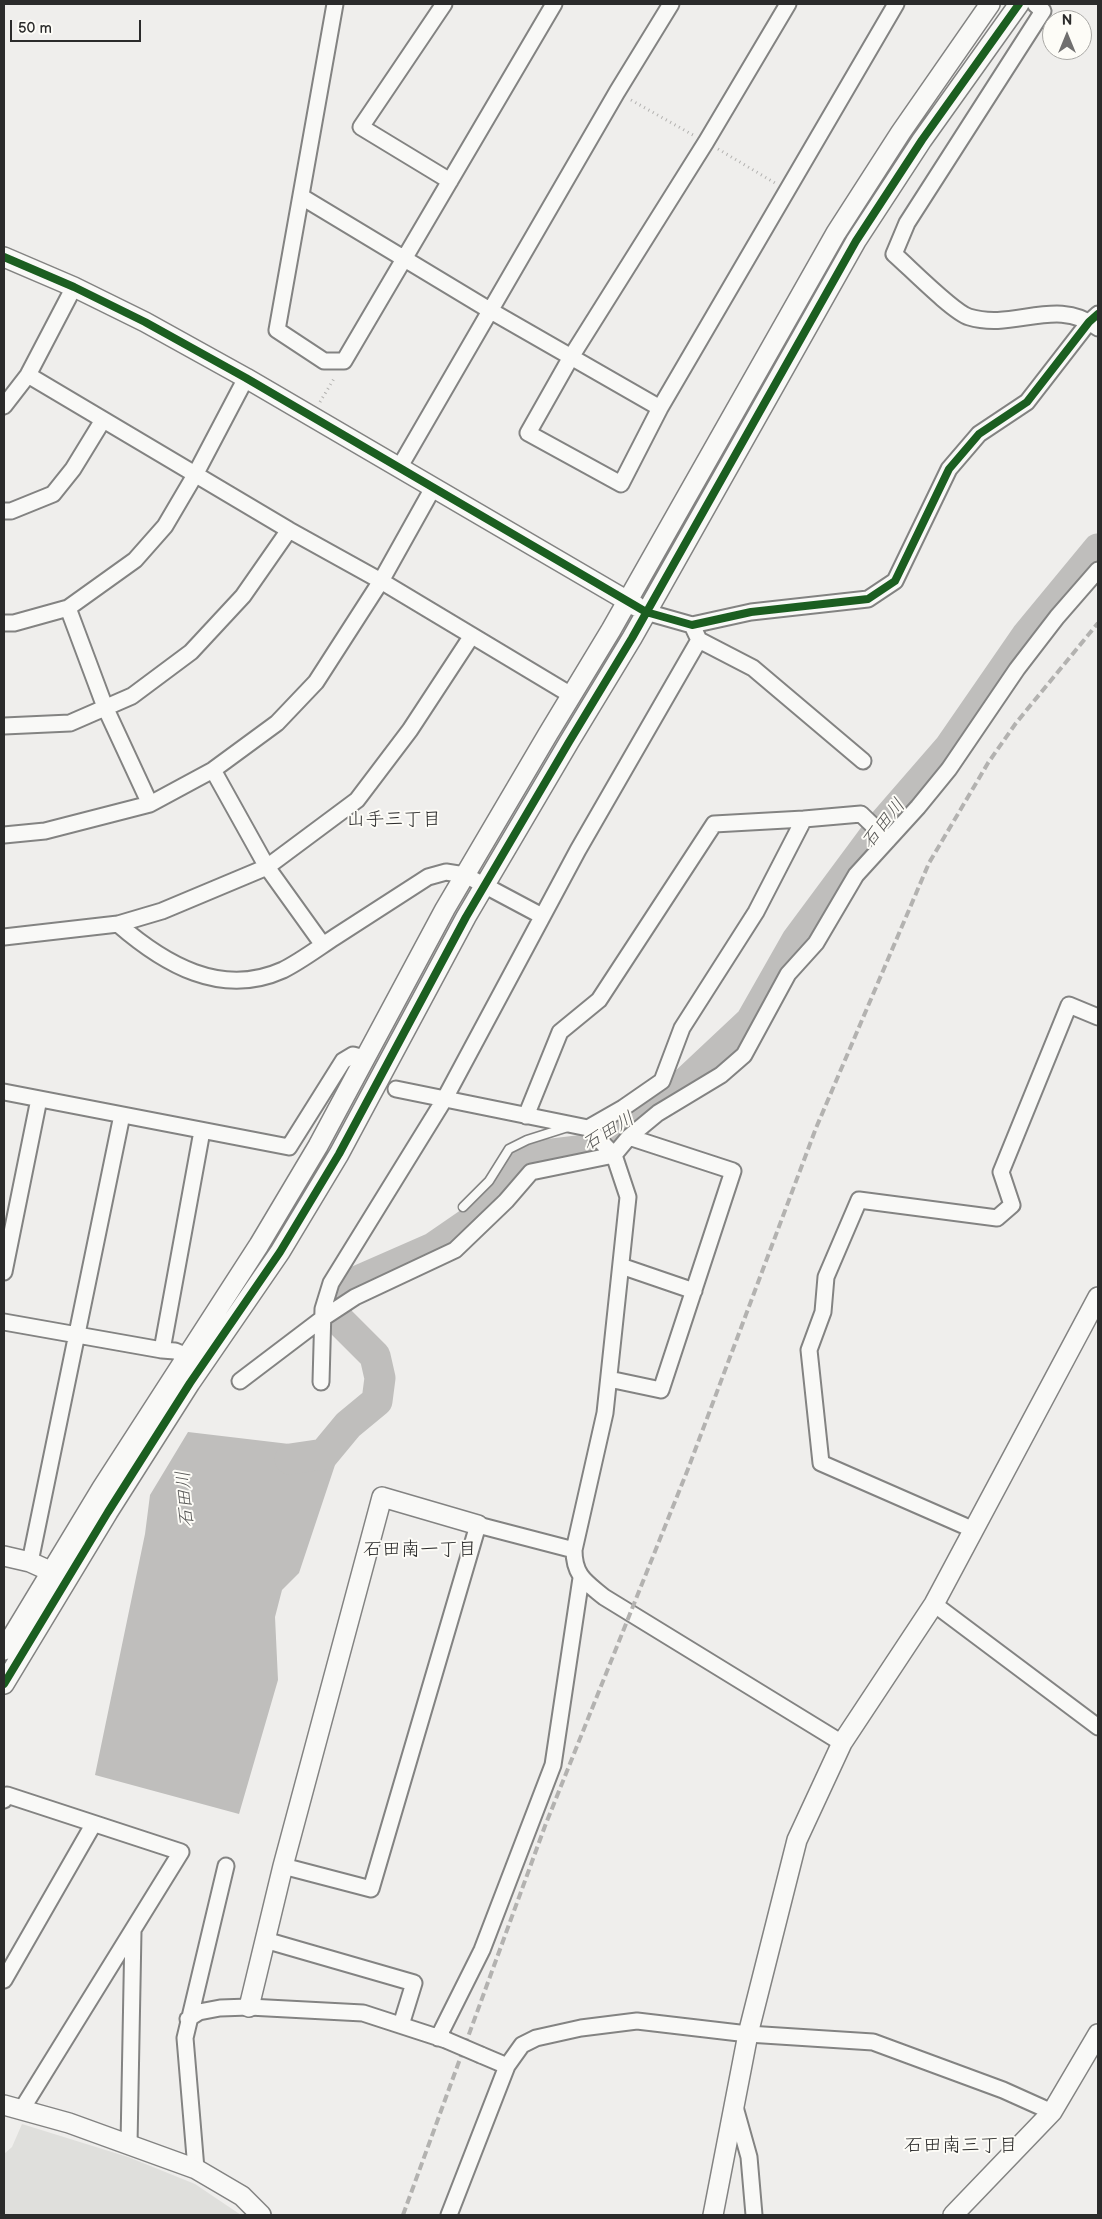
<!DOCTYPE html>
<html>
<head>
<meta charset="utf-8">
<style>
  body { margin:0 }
  #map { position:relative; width:1102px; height:2219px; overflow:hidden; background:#efeeec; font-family:"Balsamiq Sans",sans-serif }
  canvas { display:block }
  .frame { position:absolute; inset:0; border:5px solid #2b2b2b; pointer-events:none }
  .north { position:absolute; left:1042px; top:10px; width:50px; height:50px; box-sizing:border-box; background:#fdfcf7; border:1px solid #a9a8a5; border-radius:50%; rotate:0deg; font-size:14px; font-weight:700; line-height:20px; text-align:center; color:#2b2b2b }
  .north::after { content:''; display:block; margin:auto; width:18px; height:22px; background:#706f6f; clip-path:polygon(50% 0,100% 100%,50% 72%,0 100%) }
  .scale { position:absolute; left:10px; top:20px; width:131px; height:22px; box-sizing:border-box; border:2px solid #2b2b2b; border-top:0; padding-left:6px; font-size:15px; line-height:18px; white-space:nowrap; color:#2b2b2b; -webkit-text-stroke:4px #fdfcf7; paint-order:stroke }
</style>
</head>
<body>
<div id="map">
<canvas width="1102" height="2219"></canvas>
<div class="frame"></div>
<div class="north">N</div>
<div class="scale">50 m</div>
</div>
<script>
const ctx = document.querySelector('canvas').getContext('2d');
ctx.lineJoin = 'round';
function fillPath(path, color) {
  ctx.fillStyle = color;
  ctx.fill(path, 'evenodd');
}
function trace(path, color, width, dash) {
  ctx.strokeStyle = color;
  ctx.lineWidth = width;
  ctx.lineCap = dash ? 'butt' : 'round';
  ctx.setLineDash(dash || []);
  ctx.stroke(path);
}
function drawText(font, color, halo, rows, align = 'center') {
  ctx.font = font + ' "Balsamiq Sans","Klee One",sans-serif';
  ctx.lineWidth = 4;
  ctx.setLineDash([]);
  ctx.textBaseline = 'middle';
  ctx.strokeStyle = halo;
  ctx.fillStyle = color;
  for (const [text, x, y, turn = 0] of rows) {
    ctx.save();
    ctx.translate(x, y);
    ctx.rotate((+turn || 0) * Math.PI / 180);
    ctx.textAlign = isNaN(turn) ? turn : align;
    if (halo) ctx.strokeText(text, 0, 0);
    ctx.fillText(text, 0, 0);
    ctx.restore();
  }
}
const built = new Path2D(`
  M22,2124L128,2157L195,2184L241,2215H4V2154L12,2147Z`);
const water = new Path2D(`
  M188,1432L340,1450L299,1573L282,1590L275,1617L278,1680L239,1814L95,1775L145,1534L150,1495Z`);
const river = new Path2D(`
  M290,1459L324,1454L348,1425L377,1401L380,1378L375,1356L334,1315L344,1287L433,1248L478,1217L528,1157L586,1150L686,1082L751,1021L797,940L883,824L949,748L1027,635L1098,549`);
const path = new Path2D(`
  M631,100L693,135
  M718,149L775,183
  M320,402L335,377`);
const service = new Path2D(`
  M463,1207L489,1181L509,1149L527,1140L568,1127`);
const minor = new Path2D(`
  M335,4L277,330L324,361H344L554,4
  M444,4L361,127L450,181
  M788,4L706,142L571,357L528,433L621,484L660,408L896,4
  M1035,4L1043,11L907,223L894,254C909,267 953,312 969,317C1015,331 1056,296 1098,328
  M302,197L491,311L660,408
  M28,375L289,530L381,581L571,695
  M4,406L28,375L74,287
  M399,468L617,92L671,4
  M4,511H11L53,494L73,469L103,420
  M68,608L105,707L150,804
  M646,612L692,625L751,612L868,599L895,581L949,469L979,434L1027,402L1089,322L1098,314
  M4,623H14L68,608L135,560L165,526L195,475L246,378
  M699,640L753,668L863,761
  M4,726L70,723L132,696L191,652L243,596L289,530
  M213,770L267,867L323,945
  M804,819L861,814L888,840
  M4,835L45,831L150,804L213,770L277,723L316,682L381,581L433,488
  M118,924C164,964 221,998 283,970C301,961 318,948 335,937C366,917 397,897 428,877L446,872L465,875L542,916
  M4,937L118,924L162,911L267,867L357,800L410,730L471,637
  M396,1089L588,1128L614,1155L628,1197L605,1413L574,1550C574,1576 586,1582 604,1597L842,1743
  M4,1092L289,1147L343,1061L353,1055L364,1058
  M526,1116L560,1032L599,1000L714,824L804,819L756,912L682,1028L662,1081L623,1108L588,1128
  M621,1266L694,1291
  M4,1272L39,1099
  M4,1322L162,1350
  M187,1356L175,1351L162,1350L202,1131
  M609,1379L661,1390L733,1171L629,1137
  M240,1381L323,1318L355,1297L455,1250L506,1201L531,1172L614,1155L629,1137L658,1113L721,1075L744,1055L788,974L816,943L856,875L918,807L949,769L1017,669L1057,617L1098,570
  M321,1382L323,1309L331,1283L444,1100L578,850L699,640L692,625
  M974,1530L821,1463L809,1350L823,1312L826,1277L859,1200L997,1218L1012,1205L1001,1172L1069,1005L1098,1017
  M30,1562L122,1115
  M934,1604L1098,1727
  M4,1800L7,1795L181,1852L22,2109
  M283,1866L371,1889L478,1525L574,1550
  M265,1940L414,1983L401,2025
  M4,1980L93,1825
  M188,2019L199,2012L220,2008L249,2007L363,2013L446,2040
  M438,2038L482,1950L553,1765L581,1578
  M481,2055L507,2066
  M735,2107L749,2157L754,2215
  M129,2144L133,1931
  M196,2169L185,2038L226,1866
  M449,2215L507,2066L522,2045L536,2038L581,2028L637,2021L748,2034L873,2042L1003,2090L1052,2112`);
const tertiary = new Path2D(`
  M4,257L74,287L145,322L246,378L636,606
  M4,1556L30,1562L61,1576
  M4,1650L102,1488L259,1245L318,1146L445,909L548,734L611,630L836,233L901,132L990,4
  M4,1684L108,1512L190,1383L280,1252L339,1154L466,917L569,742L632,638L856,241L922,140L1019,4
  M249,2007L283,1866L382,1497L478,1525
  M4,2105L69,2123L196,2169L242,2196L261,2215
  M713,2215L748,2034L797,1840L842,1743L934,1604L1098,1297
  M953,2215L1052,2112L1098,2034`);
const rail = new Path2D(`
  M403,2215L545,1826L688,1469L816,1128L929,863L988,763L1016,723L1098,623`);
const minorBridge = new Path2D(`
  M446,2040L481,2055`);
const cycleway = new Path2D(`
  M4,257L74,287L145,322L246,378L646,612L692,625L751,612L868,599L895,581L949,469L979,434L1027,402L1089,322L1098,314
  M4,1684L108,1512L190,1383L280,1252L339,1154L466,917L569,742L632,638L856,241L922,140L1019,4`);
const neighbourhoodNames = [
  ["山手三丁目",394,820],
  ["石田南一丁目",420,1550],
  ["石田南三丁目",961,2146]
];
const waterNames = [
  ["石田川",884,824,-51],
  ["石田川",609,1132,-31],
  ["石田川",186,1499,-94]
];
fillPath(built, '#dfdfdc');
fillPath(water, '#bfbebc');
trace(river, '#bfbebc', 31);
trace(service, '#838382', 11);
trace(minor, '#838382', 19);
trace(tertiary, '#838382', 22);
trace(path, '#b3b2b0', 3, [1, 4]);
trace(service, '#f9f9f7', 8);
trace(minor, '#f9f9f7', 15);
trace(tertiary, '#f9f9f7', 19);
trace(rail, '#b3b2b0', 4, [8, 4]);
trace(minorBridge, '#838382', 19, []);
trace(minorBridge, '#f9f9f7', 15);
trace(cycleway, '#1b5e20', 8);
drawText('19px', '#2b2b2b', '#fdfcf7', neighbourhoodNames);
drawText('italic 19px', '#575756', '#fdfcf7', waterNames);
</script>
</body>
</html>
